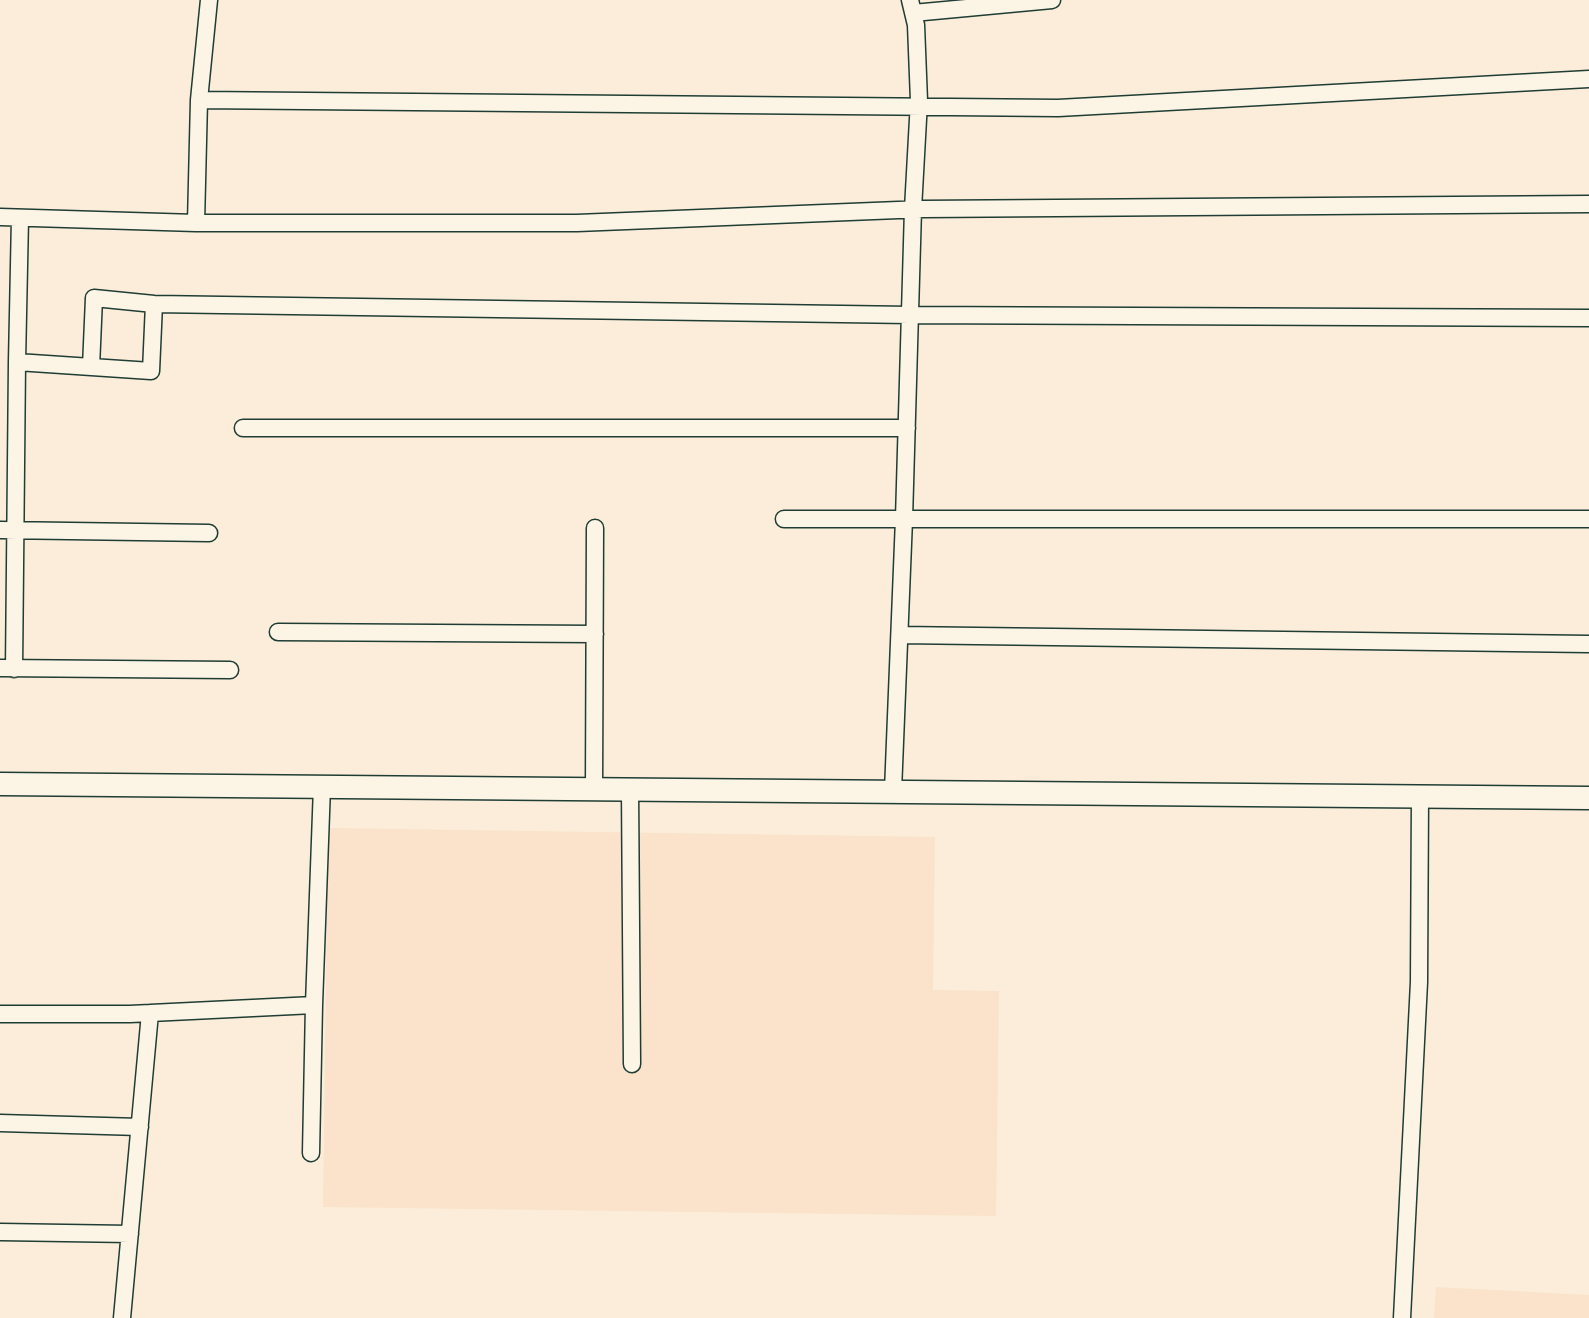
<!DOCTYPE html>
<html>
<head>
<meta charset="utf-8">
<style>
  body { margin:0 }
  canvas { display:block; background:#fbedd9 }
</style>
</head>
<body>
<canvas width="1589" height="1318"></canvas>
<script>
const ctx = document.querySelector('canvas').getContext('2d');
ctx.lineJoin = 'round';
function fillPath(path, color) {
  ctx.fillStyle = color;
  ctx.fill(path, 'evenodd');
}
function trace(path, color, width, dash) {
  ctx.strokeStyle = color;
  ctx.lineWidth = width;
  ctx.lineCap = dash ? 'butt' : 'round';
  ctx.setLineDash(dash || []);
  ctx.stroke(path);
}
const built = new Path2D(`
  M328,828L935,837L933,990L999,991L996,1216L323,1207Z
  M1436,1287L1589,1295V1318H1434Z`);
const lane = new Path2D(`
  M913,13L1052,0
  M199,100L1058,108L1589,79
  M0,217L196,223H577L923,209L1589,204
  M20,218L17,362L151,371L154,304
  M196,223L199,100L209,0
  M91,367L94,298L154,304L910,315L1589,318
  M243,428H907
  M784,519H1589
  M0,530L209,533
  M278,632L595,634
  M900,635L1589,644
  M0,668L230,670
  M14,669L17,362
  M594,789L595,528
  M630,789L632,1064
  M893,791L904,519L913,209L919,101L916,25L910,0
  M0,1014H130L314,1005
  M0,1123L140,1127
  M311,1153L314,1005L322,786
  M0,1232L130,1234
  M122,1318L150,1013
  M1402,1318L1419,982L1420,796`);
const street = new Path2D(`
  M0,784L1589,798`);
fillPath(built, '#fae3ca');
trace(lane, '#1f3d34', 19);
trace(street, '#1f3d34', 25);
trace(lane, '#fcf5e5', 16);
trace(street, '#fcf5e5', 22);
</script>
</body>
</html>
